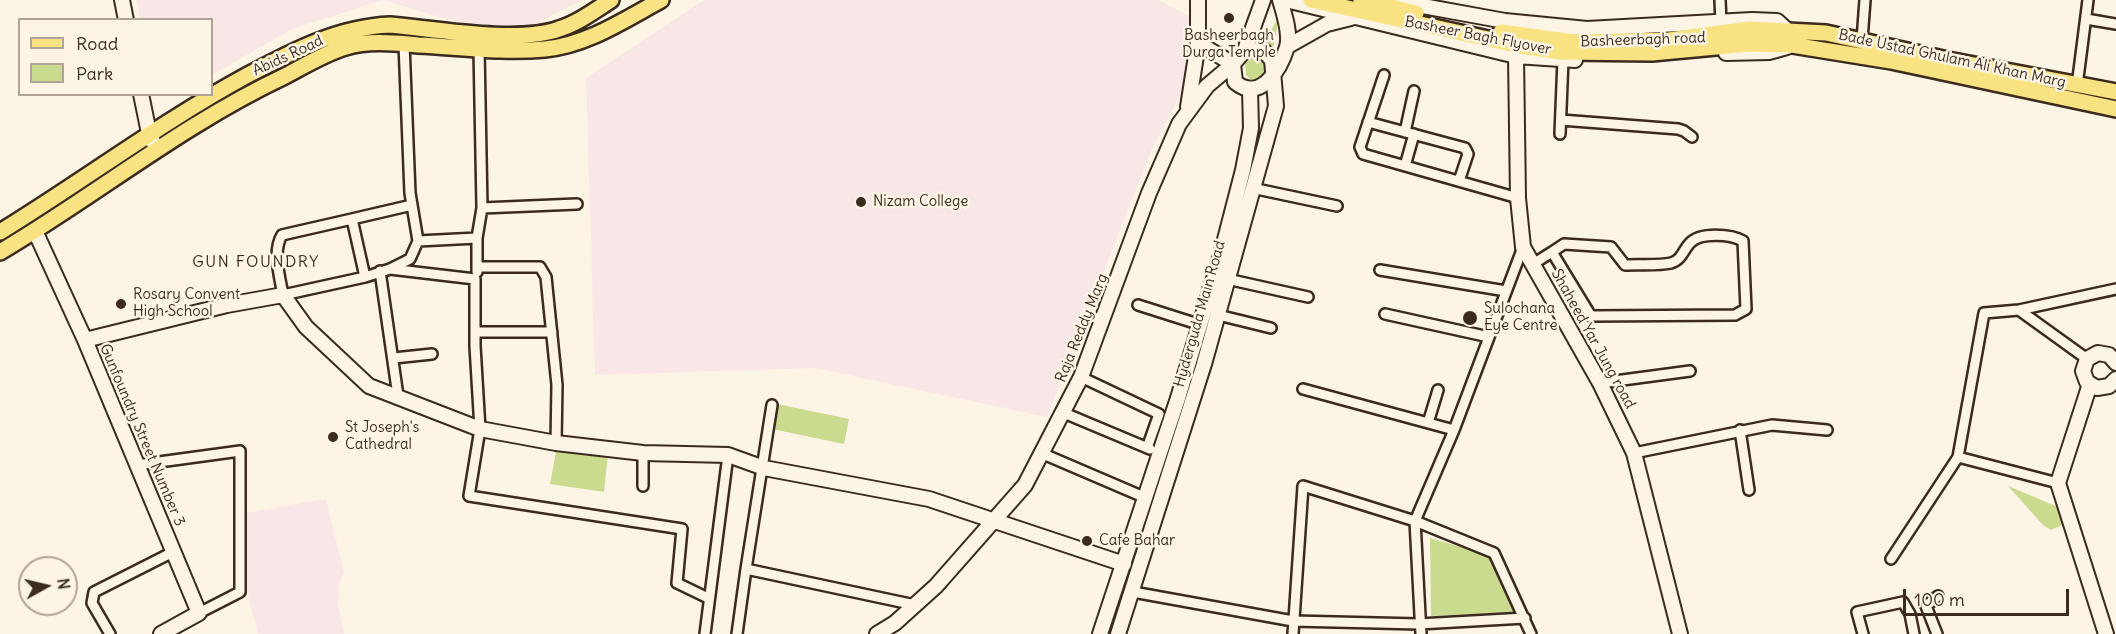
<!DOCTYPE html>
<html>
<head>
<meta charset="utf-8">
<style>
  body { margin:0 }
  #map { position:relative; width:2116px; height:634px; overflow:hidden; background:#fcf5e5; font-family:Delius,sans-serif }
  canvas { display:block }
  .legend { position:absolute; left:18px; top:18px; width:195px; height:78px; box-sizing:border-box; background:#fcf5e5; border:2px solid #afa495; margin:0; padding:8px 10px; list-style:none; font-size:18px; color:#3b2a1e }
  .legend li { display:flex; align-items:center; gap:12px; height:30px }
  .legend b { width:30px; border:2px solid #afa495 }
  .north { position:absolute; left:18px; top:556px; width:60px; height:60px; box-sizing:border-box; background:#fcf5e5; border:2px solid #afa495; border-radius:50%; rotate:82deg; font-size:16px; font-weight:700; line-height:24px; text-align:center; color:#3b2a1e }
  .north::after { content:''; display:block; margin:auto; width:21px; height:27px; background:#3b2a1e; clip-path:polygon(50% 0,100% 100%,50% 72%,0 100%) }
  .scale { position:absolute; left:1903px; top:589px; width:166px; height:27px; box-sizing:border-box; border:3px solid #3b2a1e; border-top:0; padding-left:8px; font-size:18px; line-height:21px; white-space:nowrap; color:#3b2a1e; -webkit-text-stroke:4px #fcf5e5; paint-order:stroke }
</style>
</head>
<body>
<div id="map">
<canvas width="2116" height="634"></canvas>
<ul class="legend">
<li><b style="height:8px;background:#f8e281"></b>Road</li>
<li><b style="height:16px;background:#cada8e"></b>Park</li>
</ul>
<div class="north">N</div>
<div class="scale">100 m</div>
</div>
<script>
const ctx = document.querySelector('canvas').getContext('2d');
ctx.lineJoin = 'round';
function fillPath(path, color) {
  ctx.fillStyle = color;
  ctx.fill(path, 'evenodd');
}
function trace(path, color, width, dash) {
  ctx.strokeStyle = color;
  ctx.lineWidth = width;
  ctx.lineCap = dash ? 'butt' : 'round';
  ctx.setLineDash(dash || []);
  ctx.stroke(path);
}
function drawText(font, color, halo, rows, align = 'center') {
  ctx.font = font + ' Delius,sans-serif';
  ctx.lineWidth = 5;
  ctx.setLineDash([]);
  ctx.textBaseline = 'middle';
  ctx.strokeStyle = halo;
  ctx.fillStyle = color;
  for (const [text, x, y, turn = 0] of rows) {
    ctx.save();
    ctx.translate(x, y);
    ctx.rotate((+turn || 0) * Math.PI / 180);
    ctx.textAlign = isNaN(turn) ? turn : align;
    if (halo) ctx.strokeText(text, 0, 0);
    ctx.fillText(text, 0, 0);
    ctx.restore();
  }
}
const built = new Path2D(`
  M137,0H383L292,29L212,75V20L140,19Z
  M384,0H582L521,31L442,18Z
  M704,0H1159L1194,19L1201,55L1151,151L1047,417L815,368L595,375L586,78Z
  M326,499L344,573L339,583L338,606L344,634H258L246,588V513Z`);
const green = new Path2D(`
  M1279,16L1271,61L1272,71L1254,83L1246,75L1245,62L1256,57Z
  M777,404L849,419L844,444L772,429Z
  M557,447L608,453L604,492L550,484Z
  M2008,486L2058,507L2067,523L2051,530L2043,525Z
  M1430,538L1489,555L1515,612L1431,616Z`);
const street = new Path2D(`
  M1720,0L1721,22
  M2086,19L2116,24
  M1862,40L1865,0
  M404,44L410,193L418,241L410,259L390,269L475,279V346L480,429L469,496L682,529L677,583L708,598
  M479,49L482,208
  M1384,75L1360,147L1363,154L1518,198
  M2077,86L2088,0
  M1561,120L1678,129L1684,131L1692,137
  M1368,122L1465,148L1468,154L1459,181
  M1405,132L1414,91
  M1560,134L1563,59
  M1405,166L1414,134
  M1252,188L1337,206
  M352,219L282,235C272,251 280,278 283,295L365,277L390,269
  M418,241L477,238
  M1533,264L1552,252L1591,316L1735,315L1746,309L1743,241C1731,234 1700,232 1690,243C1683,250 1682,260 1671,263C1657,266 1639,264 1625,265L1611,247L1564,244L1552,252
  M478,267H540L546,277L557,385L556,443
  M1380,270L1506,291
  M380,271L398,396
  M477,272V238L482,208L577,204
  M365,277L352,219L412,205
  M1227,279L1308,297
  M1138,305L1201,325
  M2019,310L2087,359
  M1385,314L1489,337
  M1218,315L1271,328
  M475,332H552
  M394,358L432,354
  M1081,377L1159,414L1147,448
  M1600,383L1690,371
  M1303,389L1454,430
  M772,405L746,569L915,605
  M1064,413L1150,449
  M1428,423L1438,390
  M1740,430L1749,490
  M1041,453L1146,498
  M1634,453L1772,425L1827,430
  M1958,457L2058,483
  M137,465L240,451V592L199,613
  M643,486V453
  M1891,559L1958,457L1984,313L2019,310L2116,289
  M1133,592L1293,621L1419,624L1525,618
  M110,634L92,603L94,592L173,552
  M705,634L728,455
  M737,634L746,569
  M1293,634L1303,486L1415,521L1494,553L1531,634
  M1421,634L1415,521L1454,430L1523,247
  M1863,634L1857,612L1903,602L1910,614L1914,634
  M1937,634L1926,606L1938,596`);
const secondary = new Path2D(`
  M122,0L126,20
  M1198,0V43L1233,64
  M1286,0L1516,56L1575,60
  M1401,2L1505,21L1587,29L1752,20L1777,21L1788,31
  M1288,46L1327,24L1351,18
  M1726,53L1769,52L1787,47
  M1516,56L1518,198L1523,247L1600,383L1634,453L1680,634
  M1233,64L1235,82C1260,103 1280,70 1287,47C1291,34 1284,13 1280,0
  M141,94L149,133L156,148
  M1188,107L1198,43
  M35,231L85,340L199,613L161,634
  M85,340L227,305L283,295L306,327L369,386L480,429L556,443L643,453L728,455L764,468L929,499L1124,564
  M2116,363L2109,355L2098,353L2087,359L2083,371L2087,382L2097,388L2109,386L2116,379
  M2090,384L2058,483L2106,634
  M877,634L895,623L936,586L1025,485L1081,377L1149,193L1179,124L1207,86L1233,64L1245,50L1263,0
  M1100,634L1178,398L1221,255L1243,170L1251,128L1250,90
  M1118,634L1204,364L1276,106L1272,60L1263,50H1245`);
const primary = new Path2D(`
  M1311,0L1520,46L1561,52L1652,53L1748,44L1792,45L1891,61L2116,109
  M1361,0L1416,13
  M1501,32L1574,42L1669,40L1749,29L1826,33L1948,60L2116,92
  M0,232C83,181 160,123 246,76C291,52 338,27 390,25C435,29 518,44 559,29C578,23 594,11 611,0
  M0,252C96,195 183,124 285,76C304,66 325,53 346,47C369,40 395,43 418,45C459,47 504,53 545,49C587,45 624,20 661,0`);
const markers = [
  [1229,18,6,"#3b2a1e"],
  [861,202,6,"#3b2a1e"],
  [121,304,6,"#3b2a1e"],
  [1470,318,8,"#3b2a1e"],
  [333,437,6,"#3b2a1e"],
  [1087,541,6,"#3b2a1e"]
];
const poiNames = [
  ["Basheerbagh",1229,36,"center"],
  ["Durga Temple",1229,53,"center"],
  ["Nizam College",873,202],
  ["Rosary Convent",133,295],
  ["High School",133,312],
  ["Sulochana",1484,309],
  ["Eye Centre",1484,326],
  ["St Joseph's",345,428],
  ["Cathedral",345,445],
  ["Cafe Bahar",1099,541]
];
const streetNames = [
  ["Basheer Bagh Flyover",1478,36,11],
  ["Basheerbagh road",1643,40,-2],
  ["Abids Road",288,56,-25],
  ["Bade Ustad Ghulam Ali Khan Marg",1952,59,12],
  ["Hyderguda Main Road",1200,314,-74],
  ["Raja Reddy Marg",1082,328,-68],
  ["Shaheed Yar Jung road",1593,339,61],
  ["Gunfoundry Street Number 3",142,435,67]
];
const neighbourhoodNames = [
  ["GUN FOUNDRY",256,262]
];
fillPath(built, '#f9e6e6');
fillPath(green, '#cada8e');
trace(street, '#3b2a1e', 14);
trace(secondary, '#3b2a1e', 18);
trace(primary, '#3b2a1e', 20);
trace(street, '#fcf5e5', 9);
trace(secondary, '#fcf5e5', 14);
trace(primary, '#f8e281', 15);
for (const [x, y, r, color] of markers) {
  const dot = new Path2D();
  dot.arc(x, y, r, 0, 2 * Math.PI);
  ctx.fillStyle = color;
  ctx.fill(dot);
  trace(dot, '#fcf5e5', 2);
}
drawText('15px', '#3b2a1e', '#fcf5e5', poiNames, 'left');
drawText('15px', '#3b2a1e', '#fcf5e5', streetNames);
ctx.letterSpacing = '1.5px';
drawText('16px', '#3b2a1e', '#fcf5e5', neighbourhoodNames);
ctx.letterSpacing = '0px';
</script>
</body>
</html>
